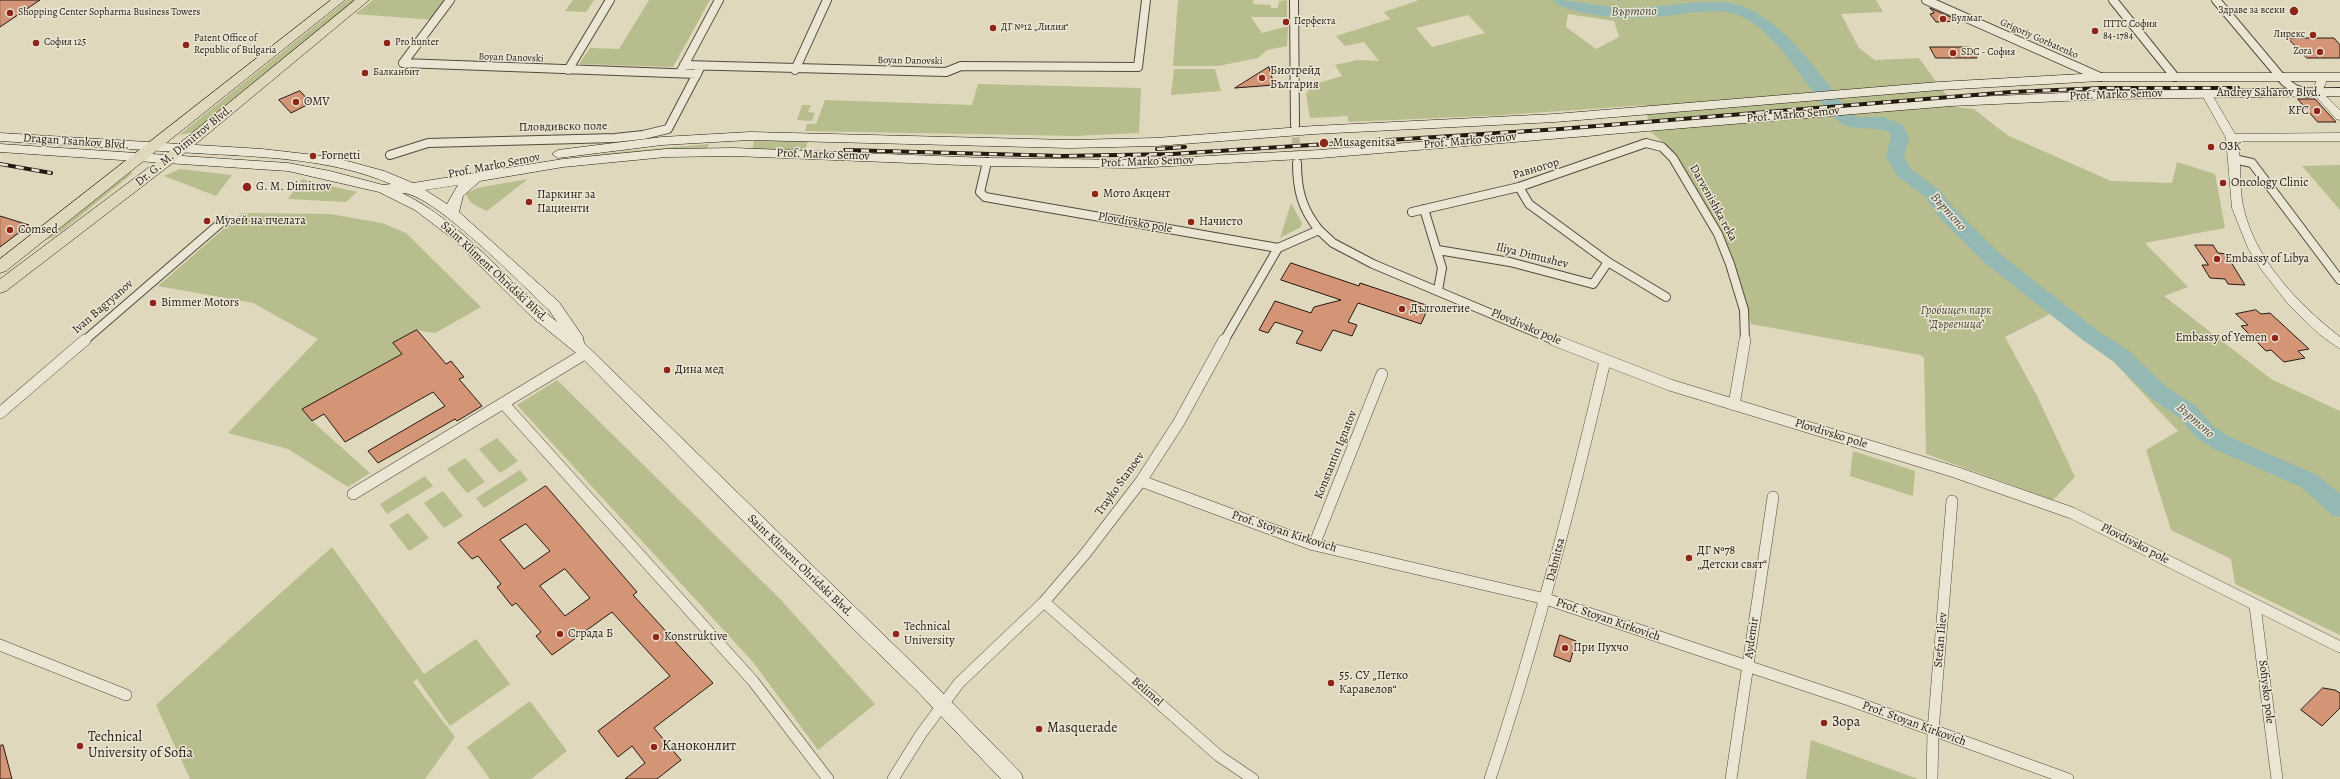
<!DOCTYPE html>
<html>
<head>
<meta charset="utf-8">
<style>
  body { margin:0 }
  canvas { display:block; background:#e0d8bd }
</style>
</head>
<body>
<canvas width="2340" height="779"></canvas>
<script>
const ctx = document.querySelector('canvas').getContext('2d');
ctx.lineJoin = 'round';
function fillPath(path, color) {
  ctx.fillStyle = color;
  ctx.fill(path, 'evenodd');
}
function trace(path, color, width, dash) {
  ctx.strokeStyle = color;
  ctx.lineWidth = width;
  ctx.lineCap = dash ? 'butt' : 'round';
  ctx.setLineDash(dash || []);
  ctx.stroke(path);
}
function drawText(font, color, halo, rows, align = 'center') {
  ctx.font = font + ' Alegreya,serif';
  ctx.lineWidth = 3;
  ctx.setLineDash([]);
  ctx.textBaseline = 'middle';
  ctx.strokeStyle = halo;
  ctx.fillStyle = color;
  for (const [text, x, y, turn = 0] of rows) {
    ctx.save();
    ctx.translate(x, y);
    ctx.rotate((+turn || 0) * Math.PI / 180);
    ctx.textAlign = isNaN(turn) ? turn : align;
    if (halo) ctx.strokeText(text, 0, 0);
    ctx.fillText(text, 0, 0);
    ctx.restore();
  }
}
const green = new Path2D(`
  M347,0H359L192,133L179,135Z
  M373,0H450L435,20L355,14Z
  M573,0H594L586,12L565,11Z
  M649,0H710L673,67L579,64L590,48L619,49Z
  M1178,0H1253V4L1271,5V8H1278L1279,1L1287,0V17H1251L1262,33L1288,26L1287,46L1267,50L1258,58L1218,66H1173Z
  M1419,0H1876L1883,12L1841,14L1859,48L1875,60L1919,58L1955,107L1974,109L2007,135L2111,181L2172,183L2177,162L2215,174L2225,228L2145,243L2188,287L2164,296L2271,379L2340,411V635L2235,584L2231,559L2171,530L2146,450L2178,431L2111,359L2054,312L2005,337L2037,396L2075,477L2053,500L1926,454L1924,358L1920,355L1751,324L1734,264L1720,233L1676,154L1651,132L1645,105L1504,115L1349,122L1347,116L1310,118L1306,94L1312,85L1342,76L1335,65L1358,60L1379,61L1364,42L1345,46L1336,36L1390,19L1384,12ZM1568,14L1614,21L1619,37L1596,49L1566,27ZM1468,15L1485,33L1432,47L1416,28Z
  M1174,69H1215L1221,91L1171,95Z
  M978,84L1141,88L1139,133L1075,136L805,131L807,124H816L825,100L972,105Z
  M802,105H811L808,112L815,113L812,121L797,120Z
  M754,141H808L805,151L752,150Z
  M709,144L707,149L541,163L608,153Z
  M2340,165V210L2302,166Z
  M180,169L232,175L216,196L164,176Z
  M127,172L133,173L57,235L44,241V239Z
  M302,179L357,192L346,202L288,199Z
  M528,179L487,211C480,207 466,203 467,193L477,188Z
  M1291,203L1302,223L1301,227L1280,238Z
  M242,213L330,214L382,223L406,233L481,307L435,333L417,330L393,343L402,354L303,409L312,421L370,473L348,487L288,449L228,433L318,339L253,303L158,286Z
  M557,380L781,600L875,704L818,750L753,662L517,405Z
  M497,438L518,461L500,473L479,449Z
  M1853,451L1915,471L1913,496L1850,476Z
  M465,458L485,482L467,493L447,469Z
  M520,470L528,480L484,508L476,498Z
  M425,476L433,486L387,514L380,504Z
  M443,491L463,516L444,528L424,503Z
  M408,513L429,538L409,551L389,525Z
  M332,547L424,674L476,639L510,684L450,726L417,679L413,682L455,737L425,779H190L156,705Z
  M530,701L567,751L531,779H490L467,747Z
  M1811,740L1918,779H1806Z`);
const river = new Path2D(`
  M1553,0C1580,0 1604,9 1631,8C1662,8 1692,0 1723,2C1776,6 1820,75 1850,113L1856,117H1883L1903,125L1909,138L1904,156L1910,168L1938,189L1953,207L1999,253L2098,331L2128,350L2165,386L2196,406L2213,426L2230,437L2317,475L2340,494V517L2332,515L2301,487L2214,449L2197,438L2180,418L2151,398L2114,362L2084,341L1985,263L1939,217L1926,197L1897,176L1886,156L1891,138L1889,132C1873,125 1851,133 1837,120C1807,91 1775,24 1732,13C1714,9 1692,13 1674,15C1641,18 1609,20 1577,11C1570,9 1558,7 1553,0Z`);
const building = new Path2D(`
  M0,0H40L0,27Z
  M1930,8L1960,21L1936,22L1930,14L1934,13Z
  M2288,38H2334L2340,45V58H2307Z
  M1930,47H1970L1977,58H1936Z
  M1269,67L1274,85L1235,88Z
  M300,91L311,103L291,113L279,100Z
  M2298,99H2315L2336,122H2318Z
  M0,216L29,225L0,247Z
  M2195,245H2213L2218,253L2226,254L2245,285L2228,284L2225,279L2210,278L2202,265H2208Z
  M1291,263L1359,286L1360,283L1429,306L1421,324L1358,303L1348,322L1357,325L1352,336L1333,330L1321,351L1296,343L1303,331L1275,322L1268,333L1259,330L1275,301L1311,313L1314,307L1341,300L1281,280Z
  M2256,310L2261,314L2270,313L2309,349L2298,351L2305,358L2284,362L2271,350L2266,351L2241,326L2248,325L2236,314Z
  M417,330L446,364L451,361L464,377L459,379L482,406L457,421L455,419L378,463L368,451L445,406L433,392L345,442L324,414L312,421L302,409L402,354L393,343Z
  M546,486L637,592L633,595L713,683L654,728L681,760L657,779H625L645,763L632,746L618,757L598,731L670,676L612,612L552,655L536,636L541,632L516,603L512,606L497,587L501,584L478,556L472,559L458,543ZM526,524L550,551L524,569L500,540ZM565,569L590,598L565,616L540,586Z
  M1560,635L1576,641L1570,662L1554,656Z
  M2323,688L2335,690L2340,693V708L2322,726L2301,710Z
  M3,745L12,779H0V746Z`);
const minorTunnel = new Path2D(`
  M1295,125L1297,163`);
const minorFar1 = new Path2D(`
  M1294,0L1295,125
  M1926,0L2100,77
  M2113,0L2175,77
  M2216,0L2285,82L2295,89L2307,93
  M403,63L697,74
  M403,63L450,0
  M684,65L946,72L961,66L1138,67L1146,0
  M568,70L610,0
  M795,70L827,0
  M681,71L719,0
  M390,155L428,143L615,138L643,135L668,129L701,66
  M2234,159L2252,163L2340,280
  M987,162L980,192L985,197L1278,248L1319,230L1333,243L1373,264L1556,341
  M1297,163C1297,190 1302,209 1319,230
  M1519,187L1529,204L1608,262L1666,297
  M1424,209L1442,268L1438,290
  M1412,212L1519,187L1646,143L1662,147L1673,158L1718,234L1730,264L1744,310L1745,341
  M1438,250L1510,262L1593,284L1608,262
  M84,341L224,220
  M1224,341L1278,248`);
const minor = new Path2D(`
  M1554,340L1670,385L1955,472L2072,513L2340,647
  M503,403L753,681L828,779
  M1734,405L1745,340
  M0,413L85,340
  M1141,481L1314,545L1546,599L1852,701L2068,779
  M353,494L586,353
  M1314,545L1382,374
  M1044,602L1219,756L1253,779
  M2255,606L2277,779
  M0,645L126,695
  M893,779L921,734L959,683L1044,602L1085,554L1141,481L1179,422L1224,340
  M1490,779C1536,642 1572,502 1605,361
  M1731,779L1773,497
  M1932,779L1933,731L1952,501`);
const tertiary = new Path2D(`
  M2323,74L2328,77L2322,92L2340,110V120L2336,119L2312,92L2318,77Z
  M2206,90L2211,93L2235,134L2340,133V141H2237C2242,161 2239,180 2242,200C2251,256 2297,303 2340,337V349L2319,334L2288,304L2261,269L2248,248L2232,208L2226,138L2201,93Z`);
const secondary = new Path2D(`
  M2100,73H2340V81H2100L1939,90L1555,122L1314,134L1156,146L1070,148L750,140L662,145L558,158L552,154L558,150L662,137L750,132L1070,140L1156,138L1314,126L1555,114L1939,82Z
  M2340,88V96L2108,99L1951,106L1320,158L1133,168L987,166L734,156L666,157L563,167L480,181L463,196L459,212L559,302L583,337L584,343L929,679L1021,773L1023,779H1001L917,691L747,525L581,357L534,319L453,239L415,210L379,192L288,171L0,152V144L288,163L330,171L383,185L391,184C330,158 261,157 194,153C130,149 65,145 0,141V133L262,149L332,157L384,171L413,183L563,159L666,149L734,148L987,158L1133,160L1320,150L1951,98L2108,91ZM458,185L447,204L425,190ZM402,193C432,192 523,286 549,310L557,322C504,279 464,223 402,193Z`);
const primary = new Path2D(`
  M331,0H345L6,271L0,273V259Z
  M355,0H369L174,162L6,291L0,293V279L164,156Z`);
const rail = new Path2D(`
  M1157,149L1185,147
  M845,150L1063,156L1172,154L1560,129L2011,92L2102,88H2238
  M0,164L51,173`);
const markers = [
  [2294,11,5,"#8f2418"],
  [10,13,4,"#8f2418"],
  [1943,19,4,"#8f2418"],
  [1286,22,4,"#8f2418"],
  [993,28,4,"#8f2418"],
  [2095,31,4,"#8f2418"],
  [2313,35,4,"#8f2418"],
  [36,43,4,"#8f2418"],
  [387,43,4,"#8f2418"],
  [186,45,4,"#8f2418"],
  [2320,52,4,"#8f2418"],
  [1953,53,4,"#8f2418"],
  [365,73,4,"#8f2418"],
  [1262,78,4,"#8f2418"],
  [296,102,4,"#8f2418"],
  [2317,111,4,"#8f2418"],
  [1324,143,5,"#8f2418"],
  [2211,147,4,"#8f2418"],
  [313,156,4,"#8f2418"],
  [2223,183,4,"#8f2418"],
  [247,187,5,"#8f2418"],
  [1095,194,4,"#8f2418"],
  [529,202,4,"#8f2418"],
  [207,221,4,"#8f2418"],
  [1191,222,4,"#8f2418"],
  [10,230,4,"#8f2418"],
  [2217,259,4,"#8f2418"],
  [153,303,4,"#8f2418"],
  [1402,309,4,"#8f2418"],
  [2275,338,4,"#8f2418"],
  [667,370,4,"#8f2418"],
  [1689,558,4,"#8f2418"],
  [560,634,4,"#8f2418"],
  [896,634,4,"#8f2418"],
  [656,637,4,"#8f2418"],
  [1565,648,4,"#8f2418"],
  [1331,683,4,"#8f2418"],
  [1824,723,4,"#8f2418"],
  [1039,729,4,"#8f2418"],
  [80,746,4,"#8f2418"],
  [654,747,4,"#8f2418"]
];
const farPoinames = [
  ["Здраве за всеки",2285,11,"right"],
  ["Shopping Center Sopharma Business Towers",18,13],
  ["Булмаг",1951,19],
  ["Перфекта",1294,22],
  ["ПТТС София",2103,25],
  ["84-1784",2103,37],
  ["ДГ №12 „Лилия“",1001,28],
  ["Лирекс",2305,35,"right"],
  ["Patent Office of",194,39],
  ["Republic of Bulgaria",194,51],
  ["София 125",44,43],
  ["Pro hunter",395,43],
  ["Zora",2312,52,"right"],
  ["SDC - София",1961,53],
  ["Балканбит",373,73]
];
const farStreetnames = [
  ["Grigoriy Gorbatenko",2039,39,24],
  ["Boyan Danovski",511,58,2],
  ["Boyan Danovski",910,61,1]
];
const poiNames = [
  ["Биотрейд",1270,71],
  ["България",1270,85],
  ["OMV",304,102],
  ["KFC",2309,111,"right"],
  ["Musagenitsa",1333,143],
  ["ОЗК",2219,147],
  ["Fornetti",321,156],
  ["Oncology Clinic",2231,183],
  ["G. M. Dimitrov",256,187],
  ["Мото Акцент",1103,194],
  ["Паркинг за",537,195],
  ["Пациенти",537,209],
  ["Музей на пчелата",215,221],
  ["Начисто",1199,222],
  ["Comsed",18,230],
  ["Embassy of Libya",2225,259],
  ["Bimmer Motors",161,303],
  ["Дълголетие",1410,309],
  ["Embassy of Yemen",2267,338,"right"],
  ["Дина мед",675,370],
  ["ДГ №78",1697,551],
  ["„Детски свят“",1697,565],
  ["Technical",904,627],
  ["University",904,641],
  ["Сграда Б",568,634],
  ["Konstruktive",664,637],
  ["При Пухчо",1573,648],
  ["55. СУ „Петко",1339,676],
  ["Каравелов“",1339,690]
];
const streetNames = [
  ["Andrey Saharov Blvd.",2269,93],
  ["Prof. Marko Semov",2116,95,-2],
  ["Prof. Marko Semov",1793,115,-5],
  ["Пловдивско поле",563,127,-1],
  ["Prof. Marko Semov",1470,141,-5],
  ["Dragan Tsankov Blvd.",76,142,4],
  ["Dr. G. M. Dimitrov Blvd.",184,146,-39],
  ["Prof. Marko Semov",823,155,2],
  ["Prof. Marko Semov",1147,162,-2],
  ["Prof. Marko Semov",494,166,-11],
  ["Равногор",1536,169,-17],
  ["Darvenishka reka",1713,203,61],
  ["Plovdivsko pole",1135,223,10],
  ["Iliya Dimushev",1532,256,14],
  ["Saint Kliment Ohridski Blvd.",494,272,43],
  ["Ivan Bagryanov",103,307,-41],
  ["Plovdivsko pole",1526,327,23],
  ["Plovdivsko pole",1831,434,17],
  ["Konstantin Ignatov",1336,455,-68],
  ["Trayko Stanoev",1120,484,-54],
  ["Prof. Stoyan Kirkovich",1284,532,18],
  ["Plovdivsko pole",2135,544,27],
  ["Dabnitsa",1556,560,-76],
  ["Saint Kliment Ohridski Blvd.",800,566,44],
  ["Prof. Stoyan Kirkovich",1608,620,19],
  ["Aydemir",1752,638,-82],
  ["Stefan Iliev",1941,640,-85],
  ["Belimel",1147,692,41],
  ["Sofiysko pole",2266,692,83],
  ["Prof. Stoyan Kirkovich",1914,724,20]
];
const parkNames = [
  ["Гробищен парк",1956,311],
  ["\"Дървеница\"",1956,325]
];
const waterNames = [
  ["Въртопо",1634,12,-1],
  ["Въртопо",1948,212,48],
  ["Въртопо",2195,421,41]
];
const nearPoinames = [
  ["Зора",1832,723],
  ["Masquerade",1047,729],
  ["Technical",88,738],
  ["University of Sofia",88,754],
  ["Каноконлит",662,747]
];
fillPath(green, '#b7bd8d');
fillPath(river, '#94b9b5');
fillPath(building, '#d49476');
trace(building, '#261912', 1);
trace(minorTunnel, '#bbb29b', 8, [8, 4.5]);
trace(minorFar1, '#54493d', 10);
trace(minor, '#54493d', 12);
trace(tertiary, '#54493d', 1);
trace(secondary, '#261912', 1);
trace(primary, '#261912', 1);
trace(minorFar1, '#ebe6d4', 8);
trace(minor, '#ebe6d4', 11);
fillPath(tertiary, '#ebe6d4');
fillPath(secondary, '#ebe6d4');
fillPath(primary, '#e0d8bd');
trace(rail, '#261912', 4);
trace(rail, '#ebe6d4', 2.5, [8]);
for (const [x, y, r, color] of markers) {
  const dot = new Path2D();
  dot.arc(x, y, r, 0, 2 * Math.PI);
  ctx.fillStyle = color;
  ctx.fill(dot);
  trace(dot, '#ebe6d4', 1.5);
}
drawText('10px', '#261912', '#ebe6d4', farPoinames, 'left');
drawText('10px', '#261912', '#ebe6d4', farStreetnames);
drawText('12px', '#261912', '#ebe6d4', poiNames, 'left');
drawText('12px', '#261912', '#ebe6d4', streetNames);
drawText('italic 12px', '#524a37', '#ebe6d4', parkNames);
drawText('italic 13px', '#474943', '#ebe6d4', waterNames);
drawText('14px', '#261912', '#ebe6d4', nearPoinames, 'left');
</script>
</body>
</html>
